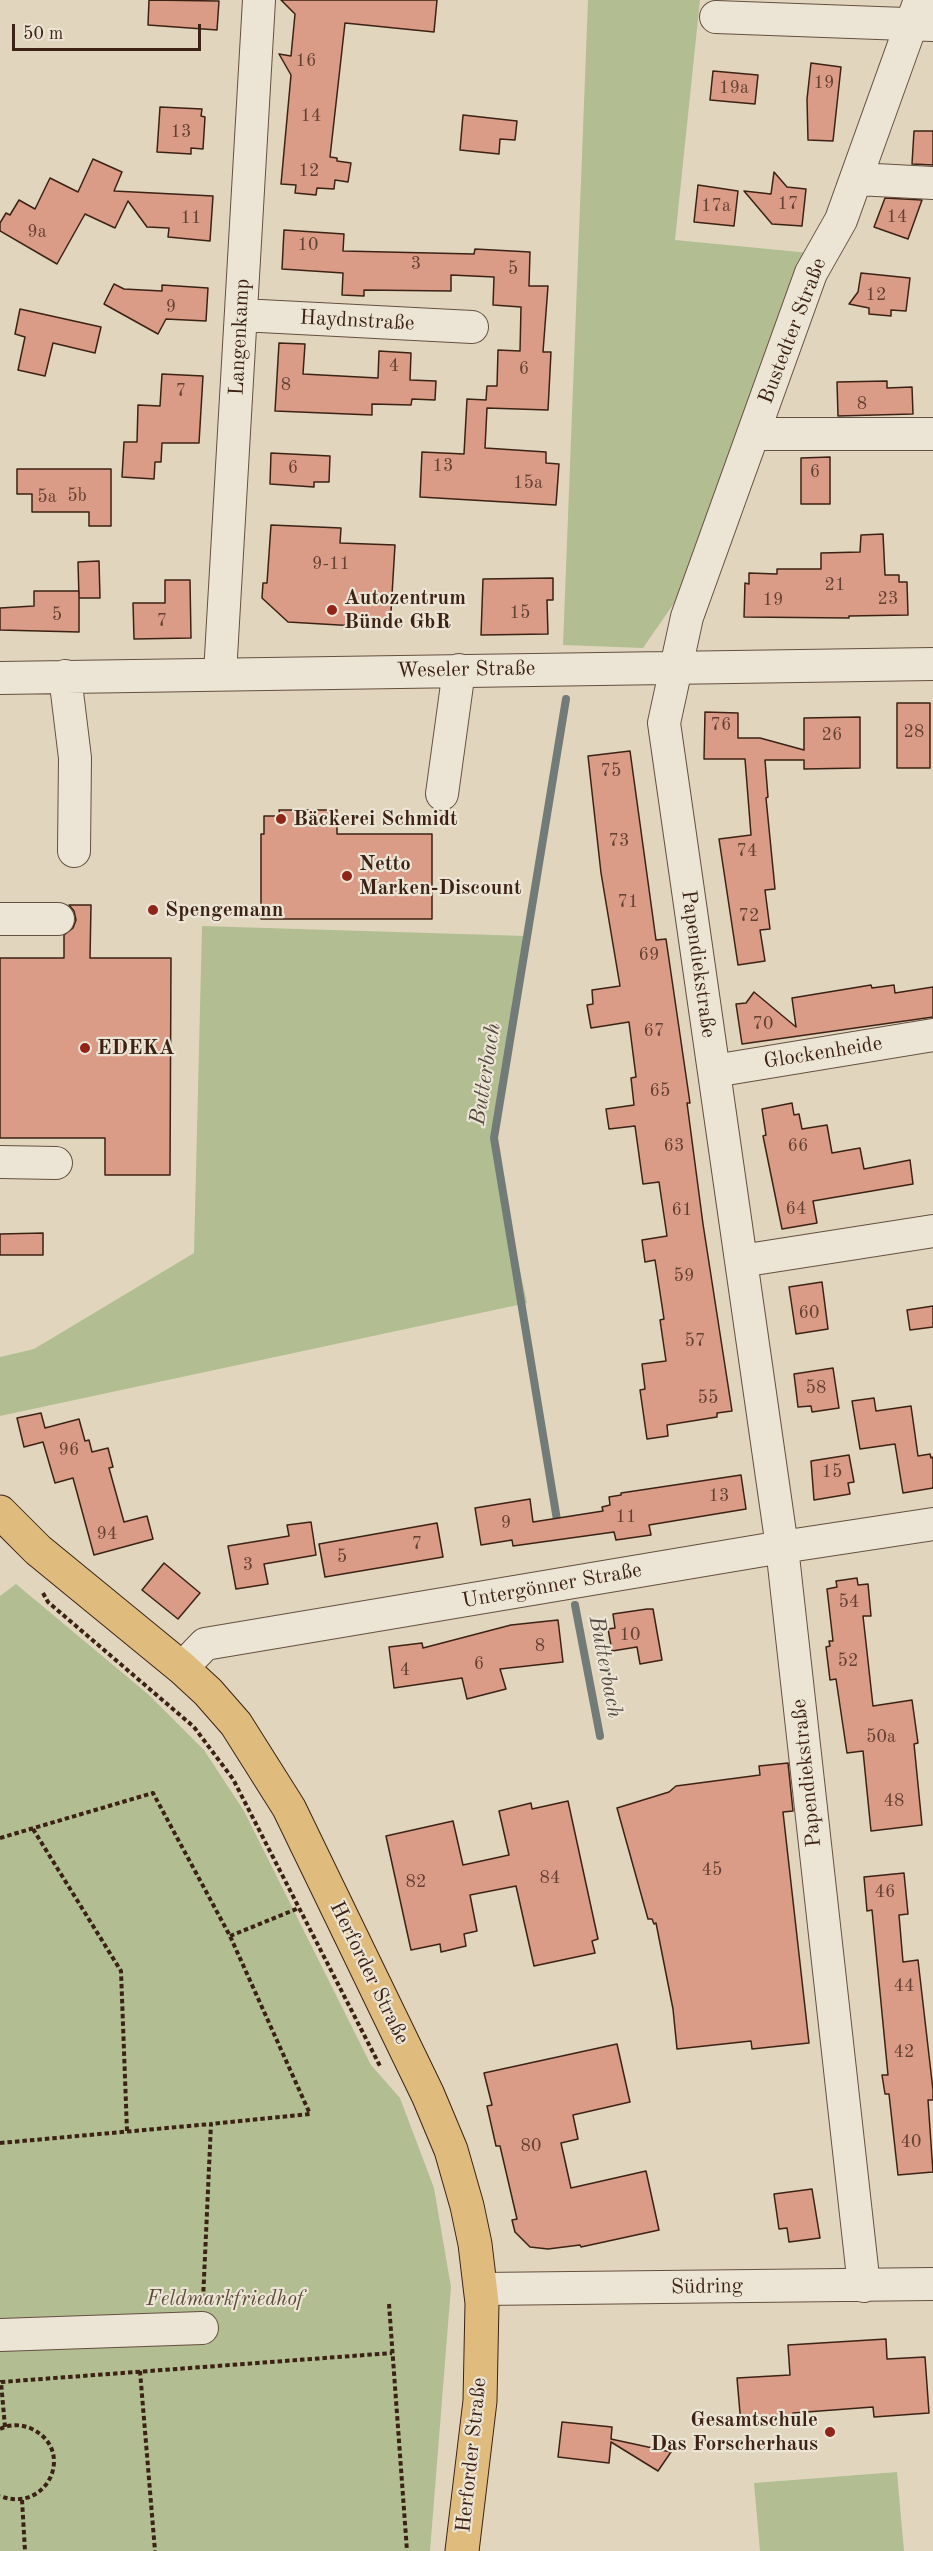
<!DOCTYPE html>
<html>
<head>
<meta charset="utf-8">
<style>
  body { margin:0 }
  #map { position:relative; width:933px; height:2551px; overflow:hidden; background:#e1d6bd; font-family:"Old Standard TT",serif }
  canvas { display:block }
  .scale { position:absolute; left:12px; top:24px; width:189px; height:27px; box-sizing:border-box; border:3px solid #3c2215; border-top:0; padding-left:8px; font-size:18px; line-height:21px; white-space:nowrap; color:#3c2215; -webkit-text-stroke:4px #ece4d4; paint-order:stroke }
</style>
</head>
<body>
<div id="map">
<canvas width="933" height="2551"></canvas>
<div class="scale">50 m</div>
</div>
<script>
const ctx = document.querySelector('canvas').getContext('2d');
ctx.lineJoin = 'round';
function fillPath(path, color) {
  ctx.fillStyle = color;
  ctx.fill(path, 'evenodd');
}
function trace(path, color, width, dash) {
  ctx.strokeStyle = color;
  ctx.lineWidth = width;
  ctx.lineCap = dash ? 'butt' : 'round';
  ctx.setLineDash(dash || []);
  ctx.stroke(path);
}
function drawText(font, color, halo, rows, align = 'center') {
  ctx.font = font + ' "Old Standard TT",serif';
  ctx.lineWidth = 4.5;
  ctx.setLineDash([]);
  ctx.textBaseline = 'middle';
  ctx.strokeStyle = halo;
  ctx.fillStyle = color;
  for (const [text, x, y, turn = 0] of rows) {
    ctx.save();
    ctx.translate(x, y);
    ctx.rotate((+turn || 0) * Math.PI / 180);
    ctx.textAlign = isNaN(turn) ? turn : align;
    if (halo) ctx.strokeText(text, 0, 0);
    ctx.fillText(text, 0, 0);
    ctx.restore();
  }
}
const green = new Path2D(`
  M588,0H700L675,240L810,253L686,586L643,648L563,645Z
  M202,926L527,936L492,1140L527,1303L0,1416V1357L34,1349L194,1253Z
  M16,1584L149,1695L204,1750L244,1811L371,2065L400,2098L434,2188L451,2287L430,2551H0V1596Z
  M897,2472L904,2551H760L754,2483Z`);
const stream = new Path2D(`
  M558,1526L494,1138L566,699
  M575,1605L600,1736`);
const building = new Path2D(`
  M149,0L219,1L217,30L148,25Z
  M281,0H437L434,32L345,23L330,157L337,158V161L351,163L348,182L335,180L334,189L317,188L316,195L295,193L296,185L281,184L291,75L279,54L291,56L295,14Z
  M811,63L841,67L833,141L808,140L807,99Z
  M713,71L758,75L755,104L710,100Z
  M160,107L202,109L201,116L205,117L203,149L191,148V154L157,152Z
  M463,115L517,121L515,140L500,139L499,154L460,150Z
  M914,131H933V165L912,164Z
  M93,159L122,172L114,191L213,196L210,241L168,237L169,228L147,227L128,201L115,228L85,214L57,264L0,231V223L6,213L10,215L19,200L35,209L50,178L78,192Z
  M774,172L787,187L806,189L802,226L772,224L744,191L771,194Z
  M698,185L738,191L734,226L694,222Z
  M885,198L922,200L908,239L874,227Z
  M284,230L344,234L343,251L474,254L475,249L530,252L529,286H548L543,352H551L548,410L487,408L485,448L546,452V463L559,464L556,505L420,497L422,452L464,454L467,399L486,400L487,386H497L498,350L520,351L521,307L493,305L494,277L451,275V291L364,290V296L342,295L343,273L282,269Z
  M861,273L910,278L906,311L891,310V316L869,314V308L849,304L858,292Z
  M114,284L124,289L162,291V285L208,288L206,321L166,319L158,334L104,304Z
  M20,309L101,327L95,353L53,343L45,376L18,370L25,337L15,334Z
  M279,343L305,344L303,374L378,378L379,351L411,353L410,380L436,381L435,400L412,399L411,405L372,404V415L275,411Z
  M162,374L203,376L199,443H162L161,462H155L154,479L122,477L124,442H137L138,405L160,406Z
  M887,381V388L912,387L913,414L838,416L837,382Z
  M271,453L330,456L329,482H314V487L270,484Z
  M830,457V504H801V458Z
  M17,469H111V526H89V512H32V494H17Z
  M271,525L341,528L340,543L395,545L390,628L288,622L262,598L263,583H267Z
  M883,534L885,575H899V582H907L908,615L849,616V618L744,617L745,583L749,584V573L777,574V569H821V553L860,552L861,535Z
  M99,561L100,598H79L78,562Z
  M553,578V600H547L548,634L481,635L483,579Z
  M165,580H190L191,638L134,639L133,603H165Z
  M34,591H79V632L0,630V608L34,606Z
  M897,703H930V768H897Z
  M705,712L738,713V738H760L804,750V718L860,717V768L804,769V760H765L768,797L766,798L775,889L765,890L770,929L760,930L765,961L738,965L719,839L751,835L745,759H704Z
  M630,751L656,940L666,939L690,1103H687L703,1224L732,1411L717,1413V1417L667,1425L668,1436L647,1439L640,1390L645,1389L642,1364L666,1361L660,1320L664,1319L655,1260L645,1262L642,1240L667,1236L659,1182L643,1184L635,1126L609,1129L606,1109L634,1105L631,1078L636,1077L629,1022L591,1028L587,1005L593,1004L592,990L620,986L601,873L588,756Z
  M279,810H337V834H432V919H261V834H264V816H280Z
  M69,905H91L90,958H171L170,1175H105V1138H0V958H64V935L73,928L76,920L74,911Z
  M871,985L872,988L894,985L895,993L933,987V1017L742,1044L736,1004L746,1003L754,992L796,1027L792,998Z
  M792,1103L794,1115L799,1114L802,1129L827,1125L832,1153L860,1148L864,1169L910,1160L913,1184L813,1201L817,1223L782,1229L763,1136L766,1135L762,1109Z
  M43,1233V1255H0V1234Z
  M822,1282L828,1329L796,1334L789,1287Z
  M933,1306V1327L910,1330L907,1310Z
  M833,1368L839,1408L812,1412L811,1406L798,1407L794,1374Z
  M874,1398L876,1411L911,1406L918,1456L930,1454L931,1458L933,1457V1488L903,1493L895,1444L860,1449L852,1401Z
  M41,1413L45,1428L79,1419L85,1441L89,1440L92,1452L108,1448L113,1467L109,1468L124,1522L147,1516L153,1539L94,1555L73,1478L55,1483L43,1442L24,1447L17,1418Z
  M849,1455L854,1482L848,1483L850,1494L814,1500L811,1461Z
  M741,1475L746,1509L649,1525L651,1535L616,1540L614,1532L513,1546L512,1540L481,1545L475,1508L530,1499L533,1522L603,1511L602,1507L610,1505L609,1497L621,1495V1493Z
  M311,1522L316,1555L264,1564L268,1584L236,1589L228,1546L289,1536L287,1525Z
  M437,1523L443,1557L325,1577L319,1544Z
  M164,1563L200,1593L178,1619L142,1590Z
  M857,1578L858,1585L868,1584L871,1616H863L873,1706L912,1700L918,1743L914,1744L922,1825L871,1831L863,1751L847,1753L836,1679L830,1680L826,1647L830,1646L829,1641H833L827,1589L837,1587L836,1581Z
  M647,1609H653L662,1660L640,1664L637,1647L612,1651L608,1629L615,1628L613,1614Z
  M558,1620L563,1662L500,1669L506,1689L467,1699L462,1678L394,1688L389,1647L422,1643L423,1648L511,1625Z
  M788,1763L793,1811L783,1812L809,2043L752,2049L751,2041L677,2049L673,2009L656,1923L654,1924L652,1919H648L617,1808L669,1792L676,1786L760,1775L759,1766Z
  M568,1801L598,1939L592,1941L595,1953L534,1966L516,1886L470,1895L477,1931L464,1934L466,1946L441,1952L440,1944L411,1950L386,1836L453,1821L463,1865L509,1855L499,1811L531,1803L532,1809Z
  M904,1873L908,1914L899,1915L903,1962L918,1960L933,2090V2100H928L933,2172L898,2175L889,2094H885L882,2075H888L872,1910L867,1911L864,1877Z
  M617,2044L630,2102L573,2115L578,2139L561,2143L571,2188L646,2171L659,2230L581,2247L580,2245L548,2249L530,2247L515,2232L512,2220L517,2219L500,2146H496L487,2106L492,2105L484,2073Z
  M812,2189L820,2238L789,2242L787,2228L779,2229L774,2194Z
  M886,2339L887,2359L925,2357L929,2413L874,2417L873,2407L793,2413L794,2422L741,2425L737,2378L790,2375L788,2345Z
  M562,2422L612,2427L611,2439L671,2452L658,2471L611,2442L609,2463L558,2457Z`);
const path = new Path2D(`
  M43,1593L48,1602L194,1727L233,1779L380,2066
  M33,1829L121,1971L127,2131
  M0,1838L153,1793L230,1936L310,2114L211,2124
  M230,1936L299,1908
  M0,2143L211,2124L203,2300
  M389,2304L407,2551
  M140,2371L155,2551
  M5,2427L1,2382L392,2353
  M0,2429C10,2424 22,2424 32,2429C76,2450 48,2514 0,2496
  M22,2500L25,2551`);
const minor = new Path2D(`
  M716,17L932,25
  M857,179L933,183
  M241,315L472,327
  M754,434H933
  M220,674L259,0
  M65,676L75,758L74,851
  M0,678L933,664
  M442,794L459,670
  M0,919H58
  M714,1071L933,1035
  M0,1162L56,1163
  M741,1261L933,1231
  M182,1668L205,1644L782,1547L933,1524
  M864,2286L782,1547L664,723L687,617L811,273L841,220L920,0
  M481,2289L933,2284
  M0,2335L202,2328`);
const major = new Path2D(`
  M0,1512L38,1550L182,1668L208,1692L236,1724L289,1808L428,2095L451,2150L467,2206L475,2244L482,2303L480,2401L462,2551`);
const markers = [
  [332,610,6,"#8f2418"],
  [281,819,6,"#8f2418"],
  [347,876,6,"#8f2418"],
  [153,910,6,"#8f2418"],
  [85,1048,6,"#8f2418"],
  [830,2432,6,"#8f2418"]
];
const numberNames = [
  ["16",306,61],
  ["19",824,83],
  ["19a",734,88],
  ["14",311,116],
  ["13",181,132],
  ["12",309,171],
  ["17",788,204],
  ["17a",716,206],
  ["14",897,217],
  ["11",191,218],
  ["9a",37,232],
  ["10",308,245],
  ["3",416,264],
  ["5",513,269],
  ["12",876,295],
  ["9",171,307],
  ["4",394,366],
  ["6",524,369],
  ["8",286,385],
  ["7",181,391],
  ["8",862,404],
  ["13",443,466],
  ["6",293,468],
  ["6",815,472],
  ["15a",528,483],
  ["5b",77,496],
  ["5a",47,497],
  ["9-11",331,564],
  ["21",835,585],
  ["23",888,599],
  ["19",773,600],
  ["15",520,613],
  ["5",57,615],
  ["7",162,621],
  ["76",721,725],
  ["28",914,732],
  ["26",832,735],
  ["75",611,771],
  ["73",619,841],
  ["74",747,851],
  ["71",628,902],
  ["72",749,916],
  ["69",649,955],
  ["70",763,1024],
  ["67",654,1031],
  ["65",660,1091],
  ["63",674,1146],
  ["66",798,1146],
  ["64",796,1209],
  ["61",682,1210],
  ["59",684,1276],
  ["60",809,1313],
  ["57",695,1341],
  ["58",816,1388],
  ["55",708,1398],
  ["96",69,1450],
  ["15",832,1472],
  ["13",719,1496],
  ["11",626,1517],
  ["9",506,1523],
  ["94",107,1534],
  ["7",417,1544],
  ["5",342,1557],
  ["3",248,1565],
  ["54",849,1602],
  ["10",630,1635],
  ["8",540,1646],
  ["52",848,1661],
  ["6",479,1664],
  ["4",405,1670],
  ["50a",881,1737],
  ["48",894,1801],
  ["45",712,1870],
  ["84",550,1878],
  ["82",416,1882],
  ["46",885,1892],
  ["44",904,1986],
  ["42",904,2052],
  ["40",911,2142],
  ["80",531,2146]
];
const streetNames = [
  ["Haydnstraße",357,321,3],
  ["Bustedter Straße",793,331,-69],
  ["Langenkamp",240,337,-87],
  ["Weseler Straße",466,670,-1],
  ["Papendiekstraße",698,964,82],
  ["Glockenheide",823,1053,-9],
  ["Untergönner Straße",552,1586,-10],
  ["Papendiekstraße",807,1773,-96],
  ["Herforder Straße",369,1973,64],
  ["Südring",707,2287,-1],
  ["Herforder Straße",472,2455,-84]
];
const poiNames = [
  ["Autozentrum",344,598],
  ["Bünde GbR",344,622],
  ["Bäckerei Schmidt",293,819],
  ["Netto",359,864],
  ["Marken-Discount",359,888],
  ["Spengemann",165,910],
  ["EDEKA",97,1048],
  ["Gesamtschule",818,2420,"right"],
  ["Das Forscherhaus",818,2444,"right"]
];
const parkNames = [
  ["Feldmarkfriedhof",225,2299]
];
const waterNames = [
  ["Butterbach",486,1074,-81],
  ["Butterbach",605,1667,79]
];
fillPath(green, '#b2be92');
trace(stream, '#737b79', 8);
fillPath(building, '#da9b87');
trace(building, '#3c2215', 1.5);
trace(minor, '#654f3f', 34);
trace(major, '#3c2215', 35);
trace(path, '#3c2215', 4, [4.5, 3]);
trace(minor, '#ece4d4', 32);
trace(major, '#e0bb7e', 33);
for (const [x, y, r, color] of markers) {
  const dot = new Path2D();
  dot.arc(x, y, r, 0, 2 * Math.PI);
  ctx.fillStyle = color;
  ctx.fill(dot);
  trace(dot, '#ece4d4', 2);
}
drawText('18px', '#644032', null, numberNames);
drawText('21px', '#3c2215', '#ece4d4', streetNames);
drawText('bold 21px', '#3c2215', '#ece4d4', poiNames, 'left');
drawText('italic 21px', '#5a4934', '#ece4d4', parkNames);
drawText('italic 22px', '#53473e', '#ece4d4', waterNames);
</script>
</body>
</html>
